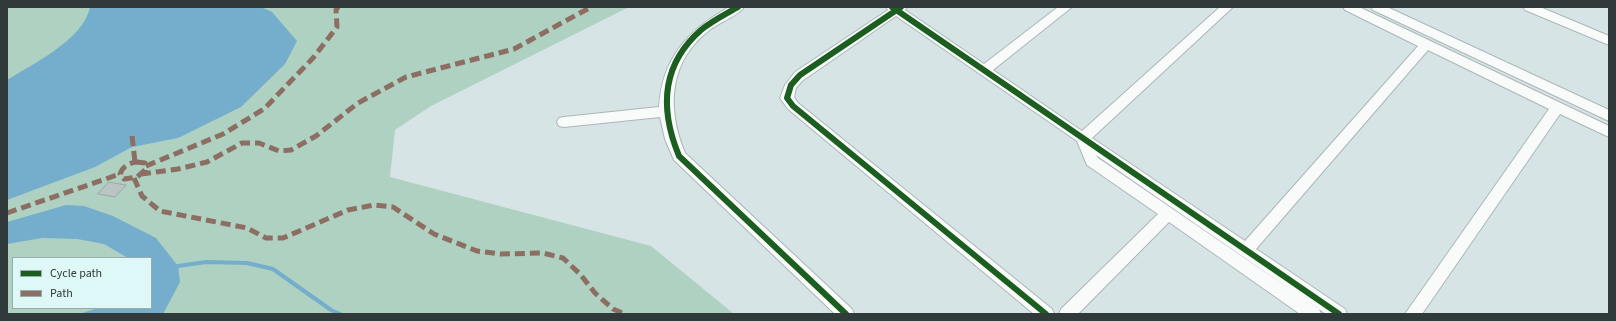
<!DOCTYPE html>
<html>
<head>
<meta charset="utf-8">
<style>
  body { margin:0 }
  #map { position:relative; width:1616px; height:321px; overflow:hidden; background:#d7e4e5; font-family:"Source Sans 3",sans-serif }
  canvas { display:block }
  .frame { position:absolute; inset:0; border:8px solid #303a3a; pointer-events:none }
  .legend { position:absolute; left:12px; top:257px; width:140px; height:52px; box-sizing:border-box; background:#def8f8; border:1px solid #98acac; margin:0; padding:5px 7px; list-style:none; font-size:12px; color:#303a3a }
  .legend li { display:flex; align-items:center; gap:8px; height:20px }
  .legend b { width:20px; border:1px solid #98acac }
</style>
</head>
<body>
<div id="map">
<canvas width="1616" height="321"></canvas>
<div class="frame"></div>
<ul class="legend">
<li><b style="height:5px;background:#1b5e20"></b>Cycle path</li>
<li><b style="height:5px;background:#8d6e63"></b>Path</li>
</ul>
</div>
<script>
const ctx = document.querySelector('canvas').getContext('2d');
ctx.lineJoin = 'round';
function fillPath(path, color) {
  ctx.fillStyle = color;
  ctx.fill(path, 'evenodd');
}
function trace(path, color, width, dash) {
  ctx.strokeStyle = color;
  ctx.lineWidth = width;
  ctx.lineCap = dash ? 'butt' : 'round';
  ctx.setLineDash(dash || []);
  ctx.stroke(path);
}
const green = new Path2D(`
  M7,7H629L431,106L395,130L390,177L651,246L734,314H7ZM13,258H151V308H13Z`);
const water = new Path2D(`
  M90,7H261L272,12L297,41L285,64L241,107L178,138L132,147L95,167L7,200V80C33,64 84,39 90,7Z
  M66,205L84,206L113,216L156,238L178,266L180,282L163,314H79L98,308H151V258H128L104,244L77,239L42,238L7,244V222Z`);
const stream = new Path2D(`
  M178,266L206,262L247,263L273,269L331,310L340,314`);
const building = new Path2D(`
  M109,182L126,185L115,197L98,194Z`);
const minor = new Path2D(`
  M729,7H744C739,15 719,23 711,29C669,60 666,107 685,153L852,309L854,314H835L674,160L665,139L660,117L564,127L559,126L557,122L559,118L564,117L659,107C662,58 688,30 729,7Z
  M886,7H907L905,10L984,64L1058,7H1072L993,70L1082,131L1220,7H1233L1092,138L1245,241L1418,46L1345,10L1343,7H1359L1609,126V137L1560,114L1422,314H1405L1549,109L1428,50L1256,249L1345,309L1347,314H1326L1096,155L1098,158L1319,309L1321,314H1300L1169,222L1078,314H1059L1061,309L1158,214L1087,165L1077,141L896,16L802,81L796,88L794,97L798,103L1052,309L1054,314H1034L788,109L780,98L785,85L795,72L888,10Z
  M1371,7H1387L1609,110V121L1373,10Z
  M1523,7H1540L1609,36V45L1525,10Z`);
const quiet = new Path2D(`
  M132,136L135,162
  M137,162L145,163V170L137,177L124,179L120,174C123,166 129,163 137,162Z
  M146,166L223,134L264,109L313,58L337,27L336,10L338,7
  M141,174L178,169L207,162L242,143H259L279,151L291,150L316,136L358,103L406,77L514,49L591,7
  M134,178L142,196L160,211L247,228L266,238H283L348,210L374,205L393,207L434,234L477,251L500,254L543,253L563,258L580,274L595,293L613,309L625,314
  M7,213L120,174`);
const cycleway = new Path2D(`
  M738,7C726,14 712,21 701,30C661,65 660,110 679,156L846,314
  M892,7L1339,314
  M901,7L800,75L791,85L787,98L793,106L1046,314`);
fillPath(green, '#aed1c1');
fillPath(water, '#74aecc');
trace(stream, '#74aecc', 4);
fillPath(building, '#b9c4c3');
trace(building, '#9ea8a7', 1);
trace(minor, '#acb6b7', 2);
fillPath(minor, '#f9fbfb');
trace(quiet, '#8d6e63', 5, [10, 5]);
trace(cycleway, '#1b5e20', 6);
</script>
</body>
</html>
